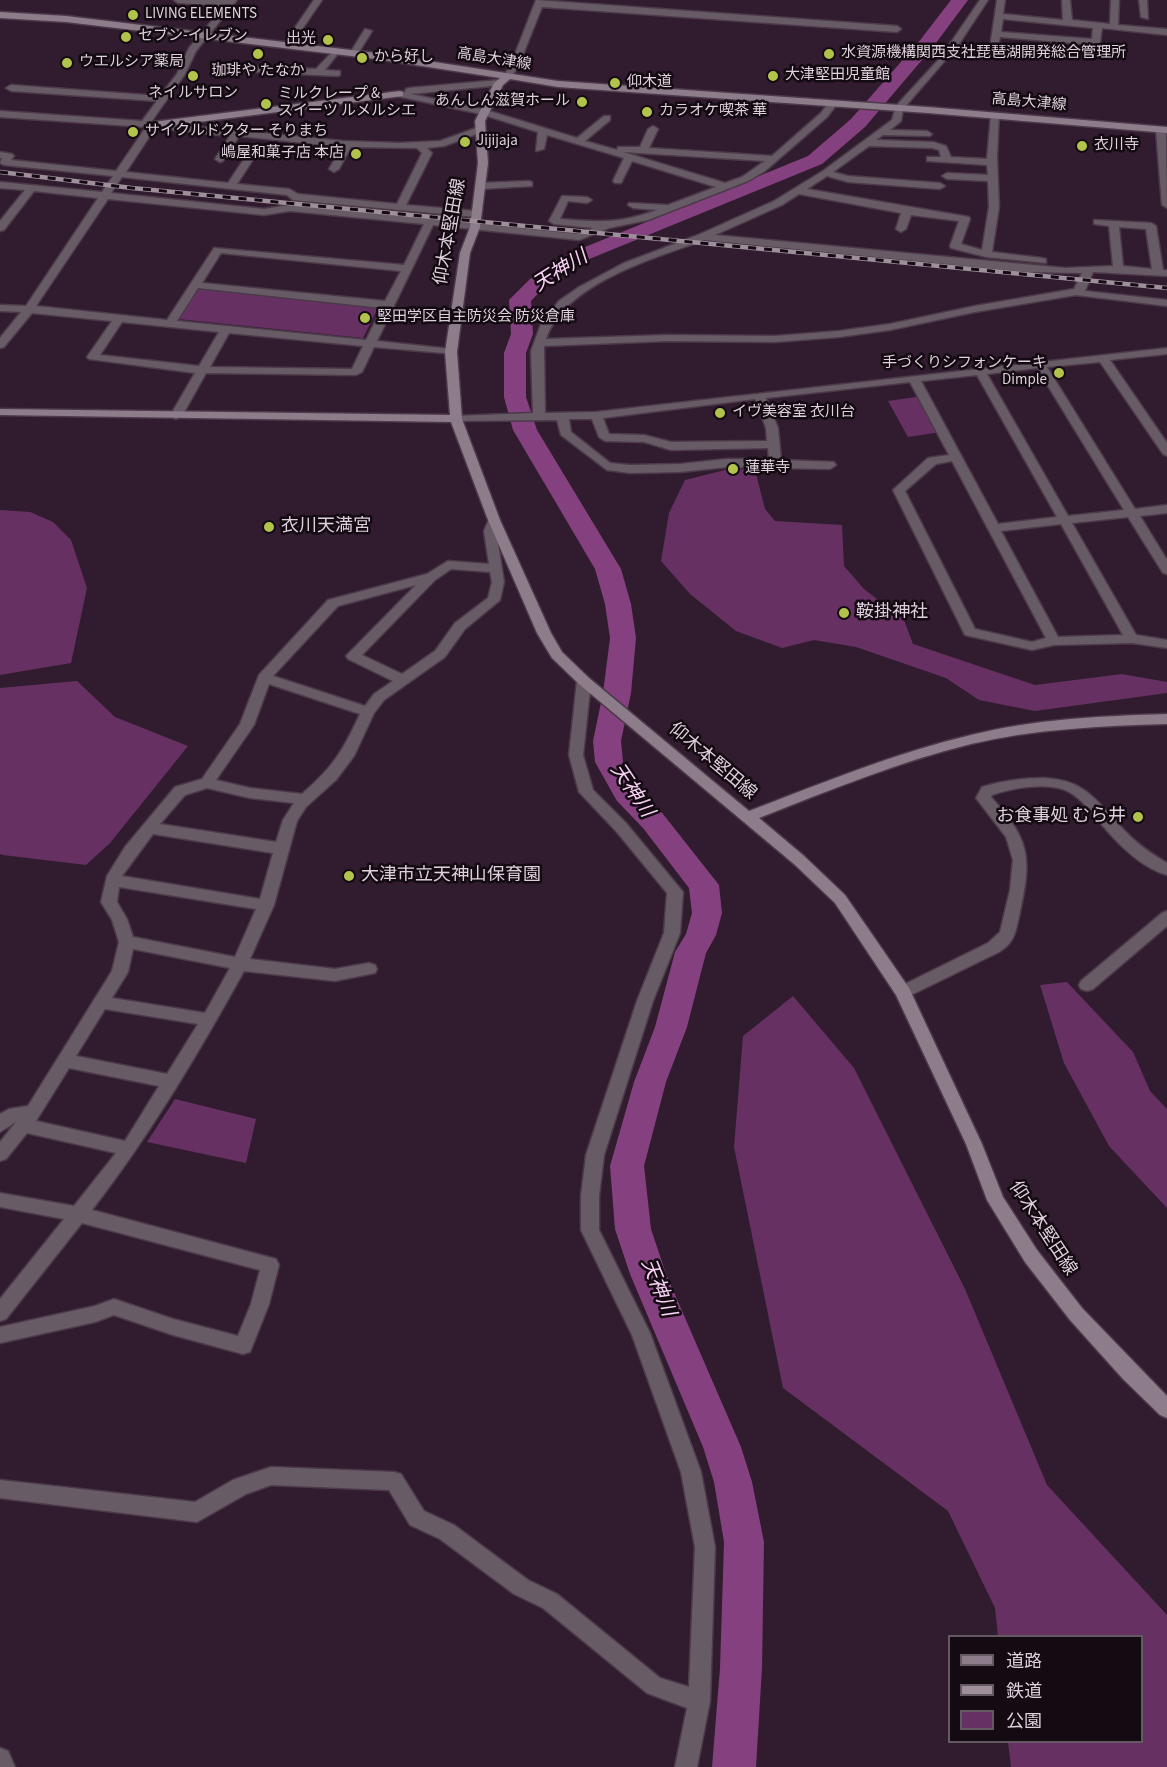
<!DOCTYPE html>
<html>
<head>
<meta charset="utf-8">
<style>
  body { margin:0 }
  #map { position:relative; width:1167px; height:1767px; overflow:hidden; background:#301c2e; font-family:"Source Sans 3","Noto Sans JP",sans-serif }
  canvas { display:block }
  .legend { position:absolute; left:948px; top:1635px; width:195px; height:108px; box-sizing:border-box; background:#130a12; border:2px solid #645963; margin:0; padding:8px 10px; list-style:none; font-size:18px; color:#ded0dc }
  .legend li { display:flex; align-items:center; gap:12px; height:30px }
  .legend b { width:30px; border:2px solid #645963 }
</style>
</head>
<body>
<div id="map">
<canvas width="1167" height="1767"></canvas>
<ul class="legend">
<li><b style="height:8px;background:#8d7c8a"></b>道路</li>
<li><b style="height:8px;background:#9f8f9d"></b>鉄道</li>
<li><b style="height:16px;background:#663162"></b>公園</li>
</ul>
</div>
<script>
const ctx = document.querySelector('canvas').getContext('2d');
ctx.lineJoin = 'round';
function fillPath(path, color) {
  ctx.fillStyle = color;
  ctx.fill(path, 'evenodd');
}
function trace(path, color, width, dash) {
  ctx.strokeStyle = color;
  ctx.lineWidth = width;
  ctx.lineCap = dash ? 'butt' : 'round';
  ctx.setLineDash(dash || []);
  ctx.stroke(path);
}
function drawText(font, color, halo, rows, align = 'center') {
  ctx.font = font + ' "Source Sans 3","Noto Sans JP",sans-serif';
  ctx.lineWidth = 5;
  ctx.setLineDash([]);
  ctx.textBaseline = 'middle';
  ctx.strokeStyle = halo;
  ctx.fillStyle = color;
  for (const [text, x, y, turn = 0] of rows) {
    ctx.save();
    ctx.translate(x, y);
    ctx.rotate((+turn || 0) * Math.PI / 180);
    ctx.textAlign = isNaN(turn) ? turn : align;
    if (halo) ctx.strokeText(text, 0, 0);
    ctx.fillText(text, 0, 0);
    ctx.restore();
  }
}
const green = new Path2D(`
  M197,289L378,308L363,338L178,319Z
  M923,396L941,432L908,437L888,401Z
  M729,469L755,470L765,509L775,521L842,525L844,566L864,589L904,620L913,644L1035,685L1122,674L1167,682V693L1035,711L979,700L946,678L856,647L814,640L782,648L736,631L690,594L661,561L669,513L685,480Z
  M0,510L30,512L53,522L71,540L87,588L71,663L0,675Z
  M77,681L115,717L188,746L110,843L86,865L3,855L0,854V688Z
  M1067,982L1133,1052L1150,1091L1167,1109V1208L1109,1146L1064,1063L1040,985Z
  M793,996L854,1068L965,1289L1047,1485L1167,1615V1767H1011L1008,1742H1142V1636H998L995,1608L948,1511L783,1388L734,1147L743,1036Z
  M175,1099L256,1119L246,1163L147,1142Z`);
const river = new Path2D(`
  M951,0H968L933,47L865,127L822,164L582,262L544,287L531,301L533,334L526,353V397L537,430L621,569L631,604L636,638L631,693L621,741L623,762L637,787L663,814L719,885L722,913L716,935L706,953L687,1027L666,1082L644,1166L651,1229L666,1274L741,1447L752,1482L764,1542L762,1668L756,1767H712L720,1668L724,1542L714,1482L703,1447L630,1274L615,1229L610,1166L634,1082L655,1027L675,952L686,934L692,913L689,888L643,828L617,801L595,762L593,741L603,693L610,638L605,604L595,569L513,430L504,397V353L511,334L509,300L530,279L568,254L808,156L851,119L921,39Z`);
const street = new Path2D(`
  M174,0H237L196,51L185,74L151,122L343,141L399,143L440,141L476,128H482V132L444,146L427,148L432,153L406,205L476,211L481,214L476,217L293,200L287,195L122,177L111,193L264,209L290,205L578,234L593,228L554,224L549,221L562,196L587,197L592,200L587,203L568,201L560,219C599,222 619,224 657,210L633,208L628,205L629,203L668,205L716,187L632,161L621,183H615L613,181L624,158L547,135L544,149L536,151L538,132L481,114L397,96V92H405L406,89L409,88L499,80L504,83L502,85L411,94L486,110L577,138L604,116H610V120L585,141L617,150L618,147H640L648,129L653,126L658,129L649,148L772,156L821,113L829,102L837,104L827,117L765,171L748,181L648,220L609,228L579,240L433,225L377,341L451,349L455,350V354L374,347L362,372L356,375L206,373L182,416L176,419L170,416L195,373L89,359L87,357L112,321L32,313L4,347L0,348V338L21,312L0,311V305L26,306L98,198L34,191L4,230L0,231V221L25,190L0,188V182L102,192L113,176L4,165L0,163L2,158H0V152L12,154L14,156L11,160L116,171L146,127L0,117V111L142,121L157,101L11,91L6,88L11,85L160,96L177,74L189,48L224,6L178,3ZM155,128L230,136L215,159L220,162L223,161L239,136L342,147L329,169L334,172L339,169L351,147L417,148L422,153L397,204L298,194L289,189L237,184L252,161L247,158L244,159L228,183L126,172ZM623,152L765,161L742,177L725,183ZM108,199L264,215L290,211L424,224L404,265L214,248L167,320L36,306ZM221,253L401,271L385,301L202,283ZM198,288L382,308L366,340L177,321ZM122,322L219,332L199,366L100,355ZM229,333L363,346L352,369L210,367Z
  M314,0H322L290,47H284L283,45Z
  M536,0L897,26L901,29L897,32L542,7L518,67L509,80H503L502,78L510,67Z
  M980,0H988L959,44L990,47L997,0H1005L1003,14L1063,20L1062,0H1070L1072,20L1110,24L1111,0H1119L1118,25L1167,29V35L1102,28L1100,42L1096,45L1000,37L997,52L955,49L903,109L901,121L890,130L927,131L932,134L930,136L883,135L876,140L933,142L946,146L951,157L987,159L991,115L999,113L997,157L999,207L992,252L1042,258L1046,259V263L986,257L951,248L950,246L959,221L911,215L906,229L901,232L896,229L901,213L799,194L782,205L715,235L1065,268L1113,266L1109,226L1094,224V220L1151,223L1156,226L1163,270H1167V276L1093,272L1085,291L1167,300V306L1076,295L975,312L890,330L839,337L775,342L667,341L544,346L545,413L596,412L1167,348V354L1110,360L1167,443V456L1163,454L1100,362L1047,367L1135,509L1167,505V513L1140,516L1167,560V574L1163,573L1128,517L1072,523L1136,635L1167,640V648L1132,643L1054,645L1032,650L965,635L893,490L928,458L949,455L910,382L766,398L778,428L781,460L834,462L836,465L830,469L727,467L680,472L630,473L607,470L561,435L557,420L452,421V417L456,416L533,413L531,351L541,324L559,301L579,287L624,263L698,235L774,201L823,171L892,120L896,106L941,57ZM1003,19L1093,28L1092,39L1001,32ZM869,146L932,148L939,150L941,157H927V161L987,165L988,175L947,173L942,176L947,179L988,181L989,207L982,250L961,244L970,219L969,217L807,189L827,176L848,182L940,189L945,186L940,183L848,176L833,172ZM1119,227L1146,229L1152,269L1123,266ZM704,240L1027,272L1082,273L1074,289L975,306L890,324L839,331L775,336L667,335L546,339C565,283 653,259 704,240ZM1037,368L1124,510L1068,516L987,374ZM977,375L1057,517L998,524L921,381ZM755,399L766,428L767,441L671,442L644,435L609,434L603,418ZM569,419H592L599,437L605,441L644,442L671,450L768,448L769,459H727L680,464L630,465L610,463L571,432ZM952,461L1046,638L1032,642L975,629L905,491L936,464ZM1061,524L1123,635L1058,637L1001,531Z
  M1139,0H1147L1148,19L1141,17Z
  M365,29L372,31L357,55H351L350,53Z
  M336,48L340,51L325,70L340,71V75L337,76L255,72L251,69L255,66L316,69Z
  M1161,127L1166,130L1167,208L1162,205L1156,130Z
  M529,181L532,182V186L480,189L475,186L480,183Z
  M494,516L500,520L496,531L504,582L500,600L465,629L445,657L384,700L374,713L354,756L336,780L306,807L297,821L274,905L250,959L335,969L369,963L375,965L377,969L375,973L335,981L244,971C198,1054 150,1135 92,1210L276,1259L279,1265L269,1304L250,1352L243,1354L173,1335L114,1315L95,1322L0,1343V1327L95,1306L114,1299L173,1319L238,1336L251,1304L260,1270L82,1223L6,1319L0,1321V1299L64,1219L0,1207V1193L74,1206L116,1153L27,1133L6,1159L0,1161V1142L16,1122L0,1132V1114L9,1109L28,1106L112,971L119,942L112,920L101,902L107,876L125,847L175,787L202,779L240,724L259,675L328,600L427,574L448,561L489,564L484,531L490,517ZM451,569L490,572L492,582L488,598L455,623L435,651L402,674L362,655L435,580ZM416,585L346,656L348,659L393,681L374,694L365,706L273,676L338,606ZM269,684L360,714C343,751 333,767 302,794L250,788L216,780L254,725ZM207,788L250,798L294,803L283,820L276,842L160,824L185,795ZM153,834L273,853L260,899L122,876ZM119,887L256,909L235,957L133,937L127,919L117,902ZM133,949L230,968L205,1013L112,998L128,972ZM105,1009L198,1024L167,1074L76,1056ZM69,1068L159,1086L125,1141L36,1121Z
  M584,676L591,681L583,755L593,790L626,823L683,892L680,933L653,1001L604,1155L599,1196V1230L650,1333L701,1472L715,1547L710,1701L697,1767H675L687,1708L647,1693L543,1608L514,1594L440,1539L410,1525L389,1490L271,1485L246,1494L197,1522L0,1498V1480L195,1502L233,1480L271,1467L394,1472L401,1474L424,1511L454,1525L528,1580L557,1594L660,1678L689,1687L695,1547L681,1472L632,1335L581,1230V1196L586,1155L637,1001L664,933L667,893L616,831L579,792L569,755L577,681Z
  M1044,778C1088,780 1098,804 1126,832C1138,845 1152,854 1167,863V875C1142,868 1119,845 1102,825C1092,813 1080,796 1065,790C1045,782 1012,788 992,795L991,797C1030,840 1032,857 1020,912C1016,929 1016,942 999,952L909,996L903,998L897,996L895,992L897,988L988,943L1000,932L1010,890L1013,860L1006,837L976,798L982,787C1002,781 1022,778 1044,778Z
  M1167,911V926L1093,989L1087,991L1081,989L1079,985L1081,981L1162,913Z
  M0,1748L8,1751L15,1767H0Z`);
const secondary = new Path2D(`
  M0,12L66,16L376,53L558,81L928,107L1167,127V133L928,113L558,87L510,79L503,85L485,121L488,163L480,227L470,253L457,352L462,419L500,520L551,633L562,652L589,678L749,811C822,783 895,753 971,735C1035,719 1101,716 1167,714V724C1101,726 1035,729 971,744C898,762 828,791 759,818L804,856L845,895L909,988L982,1144L1003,1197L1037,1250L1082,1308L1167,1396V1418L1160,1415L1123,1379L1070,1320L1025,1262L987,1200L966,1144L896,995L835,903L794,864L579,684L552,658L537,633L488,520L451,422L0,415V409L450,415L445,352L460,253L470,227L478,163L475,121L494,83L500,78L376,59L66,22L0,18Z
  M400,91L403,92V96L152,128L147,125L152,122Z`);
const rail = new Path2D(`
  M0,172L132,188L1167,288`);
const markers = [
  [133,15,6,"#b2c34c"],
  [126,37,6,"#b2c34c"],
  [328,40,6,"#b2c34c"],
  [258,54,6,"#b2c34c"],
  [829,54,6,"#b2c34c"],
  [362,58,6,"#b2c34c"],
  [67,63,6,"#b2c34c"],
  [193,76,6,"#b2c34c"],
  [773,76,6,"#b2c34c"],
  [615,83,6,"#b2c34c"],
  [582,102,6,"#b2c34c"],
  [266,104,6,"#b2c34c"],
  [647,112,6,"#b2c34c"],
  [133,132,6,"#b2c34c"],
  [465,142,6,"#b2c34c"],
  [1082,146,6,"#b2c34c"],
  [356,154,6,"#b2c34c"],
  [365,318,6,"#b2c34c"],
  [1059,373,6,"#b2c34c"],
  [720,413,6,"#b2c34c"],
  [733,469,6,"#b2c34c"],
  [269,527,6,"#b2c34c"],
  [844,613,6,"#b2c34c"],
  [1138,817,6,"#b2c34c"],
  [349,876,6,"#b2c34c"]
];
const farPoinames = [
  ["LIVING ELEMENTS",145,15],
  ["セブン-イレブン",138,37],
  ["出光",316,40,"right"],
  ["水資源機構関西支社琵琶湖開発総合管理所",841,54],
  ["から好し",374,58],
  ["ウエルシア薬局",79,63],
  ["珈琲や たなか",258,72,"center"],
  ["大津堅田児童館",785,76],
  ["仰木道",627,83],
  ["ネイルサロン",193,94,"center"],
  ["ミルクレープ &",278,95],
  ["スイーツ ルメルシエ",278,112],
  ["あんしん滋賀ホール",570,102,"right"],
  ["カラオケ喫茶 華",659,112],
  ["サイクルドクター そりまち",145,132],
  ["Jijijaja",477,142],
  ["衣川寺",1094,146],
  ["嶋屋和菓子店 本店",344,154,"right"],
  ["堅田学区自主防災会 防災倉庫",377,318],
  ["手づくりシフォンケーキ",1047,364,"right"],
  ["Dimple",1047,381,"right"],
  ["イヴ美容室 衣川台",732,413],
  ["蓮華寺",745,469]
];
const farStreetnames = [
  ["高島大津線",494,60,9],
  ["高島大津線",1029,103,5]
];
const streetNames = [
  ["仰木本堅田線",451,232,-80],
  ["仰木本堅田線",712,762,40],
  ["仰木本堅田線",1042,1229,57]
];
const poiNames = [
  ["衣川天満宮",281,527],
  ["鞍掛神社",856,613],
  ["お食事処 むら井",1126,817,"right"],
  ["大津市立天神山保育園",361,876]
];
const waterNames = [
  ["天神川",561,272,-32],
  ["天神川",631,791,56],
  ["天神川",657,1288,68]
];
fillPath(green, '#663162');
fillPath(river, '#85407f');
trace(street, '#4c394a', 3);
trace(secondary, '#4c394a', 3);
fillPath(street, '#675c65');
fillPath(secondary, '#8d7c8a');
trace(rail, '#9f8f9d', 4.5);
trace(rail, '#130a12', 3, [8]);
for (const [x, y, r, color] of markers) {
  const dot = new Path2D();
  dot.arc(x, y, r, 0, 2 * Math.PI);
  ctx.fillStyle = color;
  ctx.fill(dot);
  trace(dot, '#130a12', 2);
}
drawText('15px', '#ded0dc', '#130a12', farPoinames, 'left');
drawText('15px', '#ded0dc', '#130a12', farStreetnames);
drawText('18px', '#ded0dc', '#130a12', streetNames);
drawText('18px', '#ded0dc', '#130a12', poiNames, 'left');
drawText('italic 20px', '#f8d1f3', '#130a12', waterNames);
</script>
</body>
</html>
